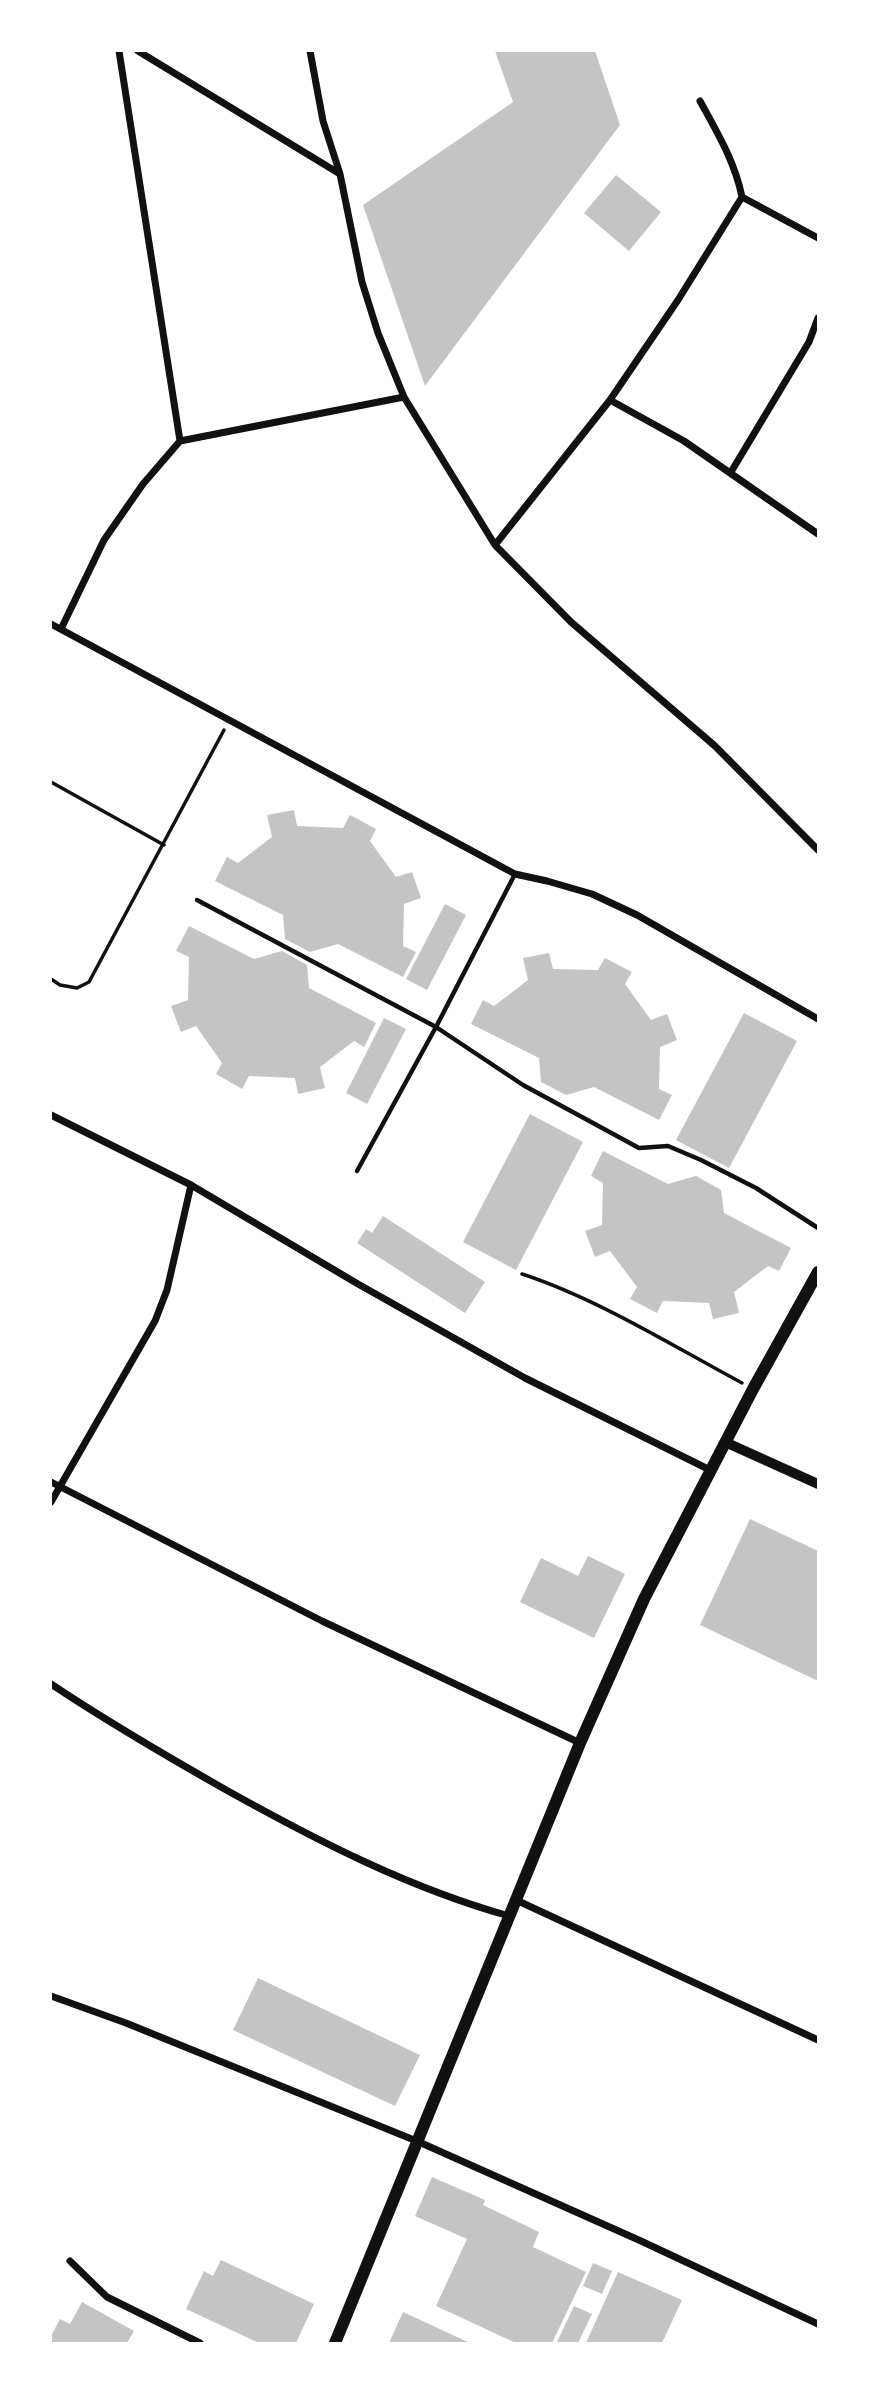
<!DOCTYPE html>
<html>
<head>
<meta charset="utf-8">
<style>
  body { margin:0 }
  #map { position:relative; width:869px; height:2394px; overflow:hidden; background:#fff; font-family:"Sofia Sans Condensed",sans-serif }
  canvas { display:block }
  .frame { position:absolute; inset:0; border:52px solid #fff; pointer-events:none }
</style>
</head>
<body>
<div id="map">
<canvas width="869" height="2394"></canvas>
<div class="frame"></div>
</div>
<script>
const ctx = document.querySelector('canvas').getContext('2d');
ctx.lineJoin = 'round';
function fillPath(path, color) {
  ctx.fillStyle = color;
  ctx.fill(path, 'evenodd');
}
function trace(path, color, width, dash) {
  ctx.strokeStyle = color;
  ctx.lineWidth = width;
  ctx.lineCap = dash ? 'butt' : 'round';
  ctx.setLineDash(dash || []);
  ctx.stroke(path);
}
const building = new Path2D(`
  M495,51H595L620,125L425,386L363,205L513,102Z
  M616,175L661,212L629,251L584,213Z
  M294,810L297,826L343,828L350,815L376,829L370,841L396,877L412,872L421,898L404,904L403,946L416,952L403,977L338,944L310,952L285,939L283,915L215,881L227,857L238,863L272,837L267,815Z
  M445,904L466,915L427,990L406,979Z
  M189,926L254,959L282,951L307,965L309,988L376,1023L364,1047L354,1041L320,1067L325,1088L298,1094L295,1078L249,1076L242,1089L216,1074L222,1063L196,1026L181,1032L171,1006L188,1000L189,957L176,951Z
  M549,953L553,969L598,970L605,958L632,972L625,984L651,1020L667,1014L677,1040L660,1047L659,1089L672,1095L659,1120L594,1087L566,1095L541,1082L539,1058L471,1024L483,1000L494,1006L528,980L523,958Z
  M744,1013L797,1041L729,1168L676,1140Z
  M384,1018L406,1029L367,1104L346,1093Z
  M530,1114L583,1142L516,1270L463,1242Z
  M603,1151L668,1184L696,1176L721,1190L724,1213L791,1248L779,1271L768,1266L734,1292L739,1313L713,1319L709,1303L663,1301L657,1313L630,1299L637,1287L610,1251L595,1257L585,1231L602,1225L603,1183L591,1176Z
  M383,1216L485,1282L465,1313L357,1243L366,1229L372,1233Z
  M750,1519L818,1551V1681L700,1625Z
  M588,1556L625,1574L594,1638L520,1602L541,1558L578,1576Z
  M258,1978L420,2055L395,2106L233,2030Z
  M432,2177L485,2200L483,2205L539,2232L533,2247L586,2272L552,2343H516L436,2306L467,2239L415,2216Z
  M221,2260L314,2304L296,2343H259L186,2309L204,2271L213,2276Z
  M593,2263L612,2271L602,2294L583,2286Z
  M618,2272L682,2300L662,2343H586Z
  M82,2302L134,2331L127,2343H51V2336L60,2319L70,2324Z
  M574,2306L592,2314L578,2343H559L557,2342Z
  M403,2312L470,2343H389Z`);
const path = new Path2D(`
  M51,782L164,845
  M51,979L60,985L77,988L89,982L224,730
  M522,1274C596,1298 673,1346 742,1383`);
const service = new Path2D(`
  M197,900L436,1027L523,1085L639,1148L668,1146L701,1160L756,1188L818,1228
  M357,1171L436,1027L515,874`);
const minor = new Path2D(`
  M119,51L180,441
  M138,51L340,174L362,282L378,333L404,397L495,545L571,622L715,746L818,850
  M310,51L323,121L340,174
  M742,197L818,238
  M610,400L684,441L818,534
  M731,472L809,342L818,318
  M495,545L610,400L678,300L742,197C735,162 717,132 700,101
  M51,624L515,874L547,881L592,894L637,915L818,1019
  M61,629L104,540L143,484L180,441L404,397
  M51,1115L191,1185L358,1284L525,1378L710,1470
  M51,1482L322,1621L580,1743
  M51,1502L155,1321L167,1290L191,1185
  M51,1684C108,1722 168,1757 228,1791C318,1841 409,1888 509,1916
  M516,1900L818,2040
  M51,1996L126,2023L419,2142L641,2241L818,2324
  M70,2261L107,2297L200,2343`);
const tertiary = new Path2D(`
  M725,1442L818,1484`);
const secondary = new Path2D(`
  M335,2343L580,1743L644,1599L753,1389L818,1272`);
fillPath(building, '#c4c4c4');
trace(path, '#111', 3.5);
trace(service, '#111', 4.5);
trace(minor, '#111', 7);
trace(tertiary, '#111', 10);
trace(secondary, '#111', 12);
</script>
</body>
</html>
